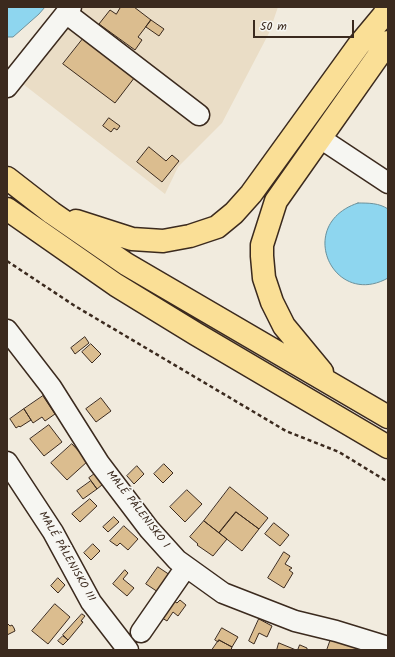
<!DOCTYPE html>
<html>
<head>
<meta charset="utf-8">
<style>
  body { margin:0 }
  #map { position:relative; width:395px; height:657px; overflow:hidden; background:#f1ebde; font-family:Kalam,sans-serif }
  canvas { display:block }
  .frame { position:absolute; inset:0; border:8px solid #3b2a1e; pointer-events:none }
  .scale { position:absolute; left:253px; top:20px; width:101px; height:18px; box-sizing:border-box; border:2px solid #3b2a1e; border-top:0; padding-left:5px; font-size:12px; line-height:14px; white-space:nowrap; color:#3b2a1e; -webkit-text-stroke:3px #f6f6f2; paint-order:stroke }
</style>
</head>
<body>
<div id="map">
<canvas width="395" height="657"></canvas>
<div class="frame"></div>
<div class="scale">50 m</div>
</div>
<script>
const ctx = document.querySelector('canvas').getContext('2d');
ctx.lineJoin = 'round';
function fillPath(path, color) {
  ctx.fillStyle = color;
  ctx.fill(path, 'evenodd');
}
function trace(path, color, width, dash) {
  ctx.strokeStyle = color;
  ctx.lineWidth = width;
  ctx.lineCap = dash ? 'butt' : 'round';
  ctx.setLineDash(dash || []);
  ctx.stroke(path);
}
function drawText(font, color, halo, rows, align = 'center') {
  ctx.font = font + ' Kalam,sans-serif';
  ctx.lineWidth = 3.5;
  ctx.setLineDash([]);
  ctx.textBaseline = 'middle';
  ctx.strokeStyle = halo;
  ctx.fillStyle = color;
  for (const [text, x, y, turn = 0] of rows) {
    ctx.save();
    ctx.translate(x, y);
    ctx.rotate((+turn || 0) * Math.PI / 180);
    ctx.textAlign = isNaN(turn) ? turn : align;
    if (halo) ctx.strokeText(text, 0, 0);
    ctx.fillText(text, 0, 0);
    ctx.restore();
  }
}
const built = new Path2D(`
  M83,7H278L269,33L222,123L178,167L165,194L23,84Z`);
const water = new Path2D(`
  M7,7H45L39,14L13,37H7Z
  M358,203C369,203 379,203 388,209V278C333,309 294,224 358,203Z`);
const building = new Path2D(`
  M121,7H134L151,20L138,37L142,40L135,50L99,24L110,10L116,14Z
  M151,20L164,29L159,36L146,27Z
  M86,35L138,73L115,103L63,64Z
  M109,118L120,126L117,130L114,128L111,132L103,126Z
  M149,147L166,161L172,155L179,161L162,182L137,162Z
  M85,337L89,343L75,354L71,348Z
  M91,344L101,354L92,363L82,352Z
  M43,396L55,414L45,421L42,417L33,423L24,409Z
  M101,398L111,411L96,422L86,409Z
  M24,409L31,420L20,427L19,426L16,428L10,419Z
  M49,425L62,442L44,456L30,439Z
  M72,444L88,461L67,480L51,463Z
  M164,464L173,473L163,483L154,474Z
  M137,466L144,474L134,484L127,476Z
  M100,470L108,480L97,489L89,478Z
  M91,481L97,489L83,499L77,491Z
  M230,487L268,518L259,529L236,512L219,533L204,521Z
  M187,490L202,504L185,522L170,507Z
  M90,499L97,506L80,522L72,514Z
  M236,512L259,529L242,551L219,533Z
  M114,517L119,522L108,532L103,527Z
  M204,521L227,539L213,556L197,545L198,544L190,537Z
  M274,523L289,535L280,546L265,534Z
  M124,526L138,539L128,550L120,543L117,546L110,541Z
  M93,544L100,551L91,560L84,553Z
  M284,552L290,556L285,564L292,568L289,570L293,573L284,588L268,578Z
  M158,567L173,577L161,594L146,584Z
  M125,570L128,573L123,579L134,588L127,596L113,584Z
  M58,578L65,585L58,593L51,586Z
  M171,599L177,603L180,600L186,605L178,616L173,612L167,621L159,616Z
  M55,604L70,617L48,644L32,631Z
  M82,614L85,616L81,621L83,622L68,640L63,635Z
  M259,619L272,626L267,637L259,633L254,644L249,641Z
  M7,623L10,626L12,625L14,628L15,631L7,635Z
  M222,628L238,637L232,647L219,640L218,642L215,640Z
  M63,636L68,640L63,645L58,641Z
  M332,636L370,650H327Z
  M219,640L232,647L231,650H212Z
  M279,643L296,650H277Z
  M300,645L307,648V650H298Z`);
const path = new Path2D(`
  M7,261L75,306L286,431L339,452L388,482`);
const minor = new Path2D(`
  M66,13L199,115
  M7,87L71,7
  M320,138L388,183
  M7,330L51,387L99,463L149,529L177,560L223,593L295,621L336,631L388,647
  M7,462L53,532L91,602L128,650
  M141,632L186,567`);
const highway = new Path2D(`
  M7,178L52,213L126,264L388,417
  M7,209L116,285L196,334L388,447
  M76,221L132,239L163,241L190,236L217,227L234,213L251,194L358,46L383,16L388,8
  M322,372L284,326L272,302L264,278L262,256V245L276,201L388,42`);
const streetNames = [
  ["MALÉ PÁLENISKO I",137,510,52],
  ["MALÉ PÁLENISKO III",66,557,60]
];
fillPath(built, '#eaddc6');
fillPath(water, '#8ed6ef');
trace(water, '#6d919b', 1);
fillPath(building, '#dbbd8f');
trace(building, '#3b2a1e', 1);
trace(minor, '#3b2a1e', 23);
trace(highway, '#3b2a1e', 25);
trace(path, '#3b2a1e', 2.5, [4, 3]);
trace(minor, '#f6f6f2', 20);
trace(highway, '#fadf96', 22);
drawText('11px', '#3b2a1e', '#f6f6f2', streetNames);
</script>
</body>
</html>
